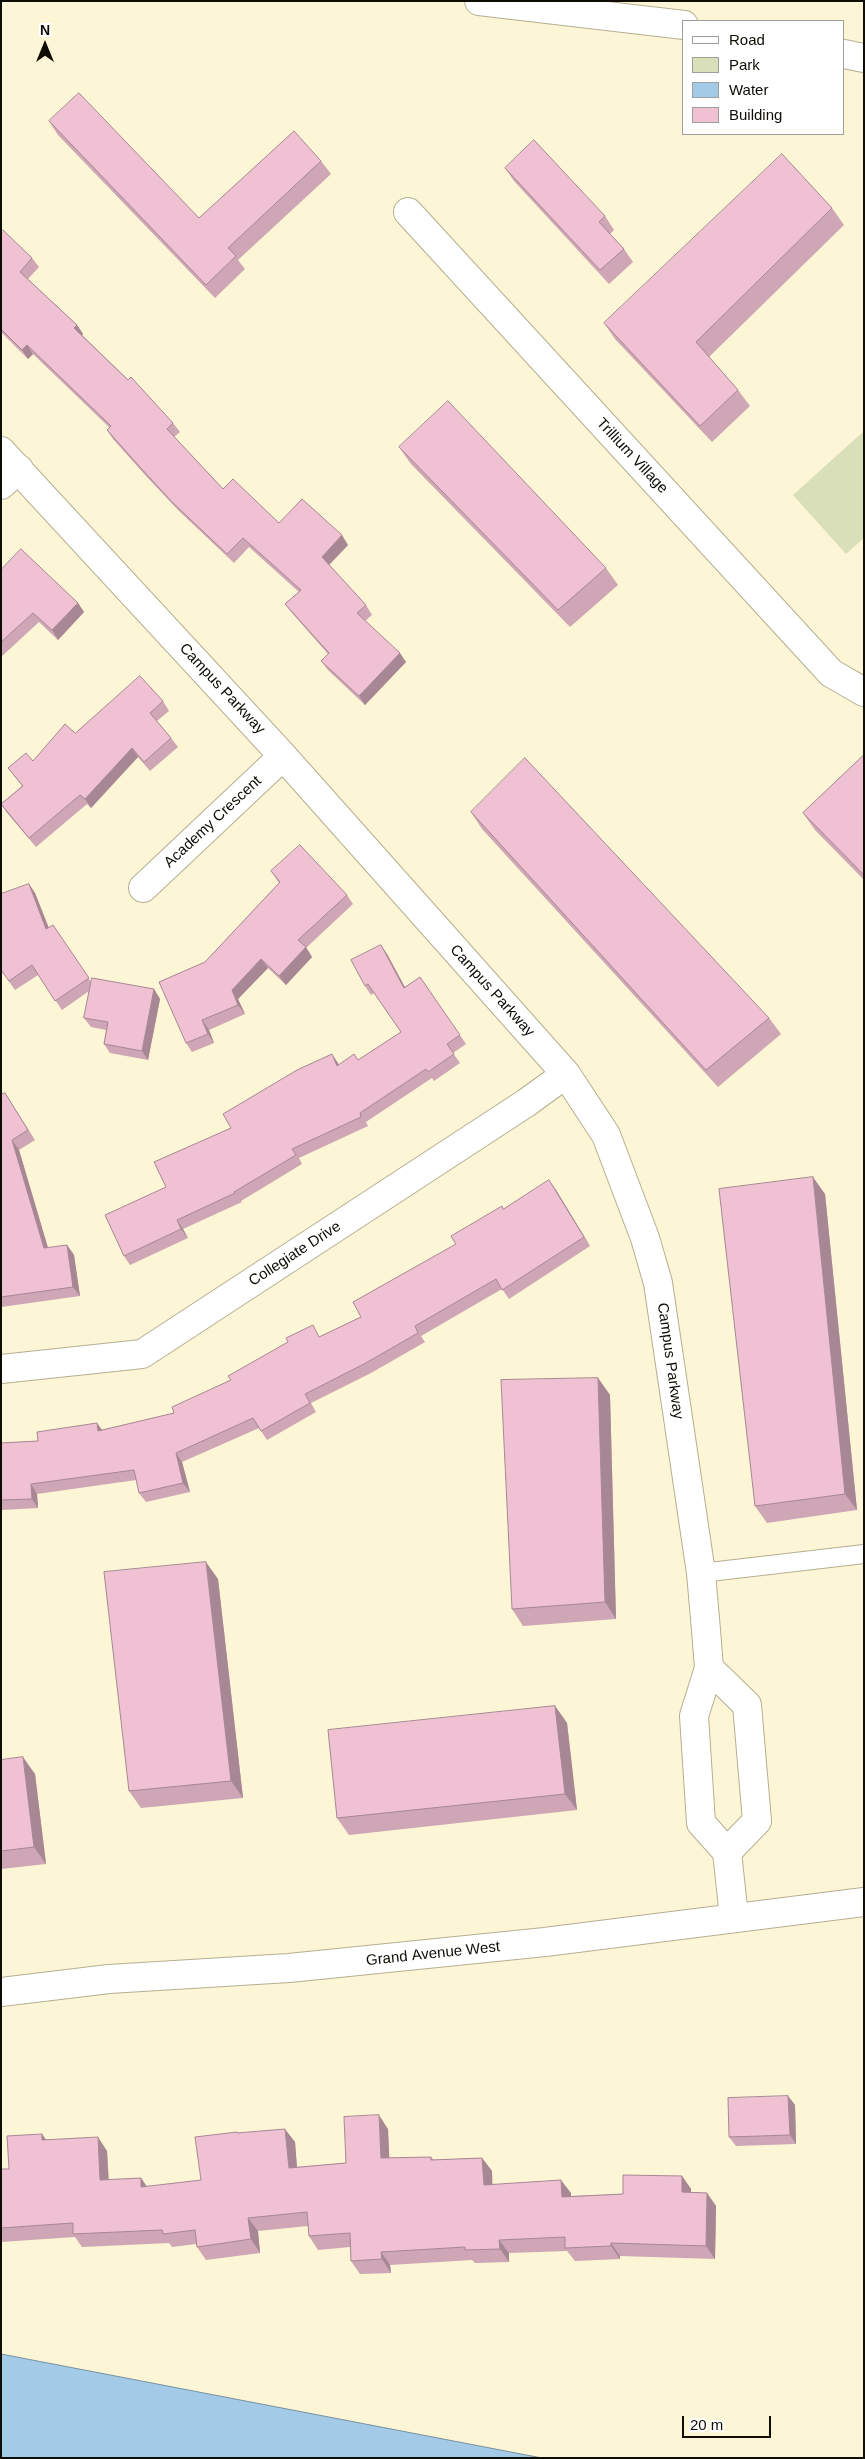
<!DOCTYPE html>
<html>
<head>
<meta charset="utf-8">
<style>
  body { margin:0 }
  #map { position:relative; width:865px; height:2459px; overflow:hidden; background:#fcf5d6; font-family:Helvetica,sans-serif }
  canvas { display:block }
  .frame { position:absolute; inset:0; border:2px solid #0e0c03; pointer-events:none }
  .legend { position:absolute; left:682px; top:20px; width:162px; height:115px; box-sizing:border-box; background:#fff; border:1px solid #9f9e9a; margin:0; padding:6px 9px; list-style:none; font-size:15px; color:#0e0c03 }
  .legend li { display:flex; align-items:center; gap:10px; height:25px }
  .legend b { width:25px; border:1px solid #9f9e9a }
  .north { position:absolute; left:20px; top:20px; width:50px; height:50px; -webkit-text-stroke:4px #fff; paint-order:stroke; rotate:0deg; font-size:14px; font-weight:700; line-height:20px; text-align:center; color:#0e0c03 }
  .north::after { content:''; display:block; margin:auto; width:18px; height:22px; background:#0e0c03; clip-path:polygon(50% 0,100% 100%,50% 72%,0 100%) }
  .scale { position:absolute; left:682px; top:2416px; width:89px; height:22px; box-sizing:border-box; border:2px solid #0e0c03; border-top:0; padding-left:6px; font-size:15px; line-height:18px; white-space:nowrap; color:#0e0c03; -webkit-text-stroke:4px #fff; paint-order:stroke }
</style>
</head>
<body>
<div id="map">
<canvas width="865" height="2459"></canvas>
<div class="frame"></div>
<ul class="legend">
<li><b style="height:6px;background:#fff"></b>Road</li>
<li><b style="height:14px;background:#d8dfb9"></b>Park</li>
<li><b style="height:14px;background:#a3cae6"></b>Water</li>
<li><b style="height:14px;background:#efc1d2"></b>Building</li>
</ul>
<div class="north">N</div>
<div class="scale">20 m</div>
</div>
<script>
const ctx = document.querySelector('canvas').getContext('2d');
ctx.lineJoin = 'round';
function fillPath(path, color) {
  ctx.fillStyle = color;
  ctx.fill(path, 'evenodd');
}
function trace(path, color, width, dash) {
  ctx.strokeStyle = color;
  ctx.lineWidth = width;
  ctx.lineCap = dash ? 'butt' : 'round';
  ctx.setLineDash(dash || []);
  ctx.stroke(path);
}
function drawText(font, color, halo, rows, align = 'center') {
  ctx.font = font + ' Helvetica,sans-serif';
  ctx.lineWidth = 5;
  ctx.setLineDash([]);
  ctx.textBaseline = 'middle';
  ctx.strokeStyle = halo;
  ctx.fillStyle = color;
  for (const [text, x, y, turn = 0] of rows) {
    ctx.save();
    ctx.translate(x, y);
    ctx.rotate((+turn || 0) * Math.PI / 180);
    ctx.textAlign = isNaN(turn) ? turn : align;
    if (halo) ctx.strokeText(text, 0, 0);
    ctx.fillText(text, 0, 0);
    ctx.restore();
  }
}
const green = new Path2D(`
  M864,431V538L846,554L793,495Z`);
const water = new Path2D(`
  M1,2354L542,2458H1Z`);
const service = new Path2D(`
  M701,1573L864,1554`);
const minor = new Path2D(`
  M408,212L831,673L864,692
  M1,451L283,756L566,1074L606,1135L645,1238L658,1283L701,1573L706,1630L709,1668L694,1716L701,1823L727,1852L734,1917
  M1,485L19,469
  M143,888L283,756
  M1,1369L142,1354L526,1103L566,1074
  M709,1668L747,1705L757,1821L727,1852`);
const tertiary = new Path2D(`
  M479,1L684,25
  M844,54L864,58`);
const secondary = new Path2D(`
  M1,1992L109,1979L289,1968L545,1942L864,1902`);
const wall = new Path2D(`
  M49,121L199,218L321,161L331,174L238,260L245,269L215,298L58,135Z
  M505,168L605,216L614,230L610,234L624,249L633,262L609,284L514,181Z
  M832,208L844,225L709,357L738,390L750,406L712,442L615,339L604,323Z
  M1,232L32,258L39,267L28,279L77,325L83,334L82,335L173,423L180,432L174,437L223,489L279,523L348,545L329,565L366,605L372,615L365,621L406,662L365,705L328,670L321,661L328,654L292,613L285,604L299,592L249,547L234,563L179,511L146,476L113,439L107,430L110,428L33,354L28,359L1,332Z
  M399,447L606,568L618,585L570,627L411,464Z
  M1,570L78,603L84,612L58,640L39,622L1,657Z
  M163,701L169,711L157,721L171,738L178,747L150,771L138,757L91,808L87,804L36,847L7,813L1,804L22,786L8,768L33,761L75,733Z
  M864,755V880L815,830L803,813Z
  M471,812L769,1018L781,1034L718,1087L482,829Z
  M271,871L347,895L353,904L306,948L312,957L286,985L268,968L238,999L245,1014L209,1030L214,1043L192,1052L186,1043L205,962L279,883Z
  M29,884L35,893L49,928L53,925L91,982L154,989L160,999L148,1060L110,1053L104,1044L106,1030L91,1027L84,1018L89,991L62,1010L38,975L15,990L1,970Z
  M387,954L405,987L420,977L466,1044L453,1053L460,1063L434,1081L432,1078L366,1122L368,1126L299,1158L302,1164L241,1201L242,1202L183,1229L188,1238L130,1265L124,1256L166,1187L231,1128L339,1065L358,1060L401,1032L374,993L371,995L365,986Z
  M5,1093L35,1140L19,1150L48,1248L67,1245L74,1255L80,1296L1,1307V1095Z
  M556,1190L590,1246L509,1299L502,1289L421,1336L425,1342L371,1373L311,1403L316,1412L267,1440L259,1428L182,1462L190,1492L146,1502L139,1493L136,1480L37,1494L38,1508L1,1510V1443L38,1441L97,1423L102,1430L174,1413L231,1380L361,1317L456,1244L503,1209Z
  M825,1194L857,1510L767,1523L755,1506Z
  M598,1378L610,1395L616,1619L523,1626L512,1609Z
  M218,1579L243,1798L141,1808L129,1791Z
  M555,1706L567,1723L577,1810L349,1835L337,1818Z
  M1,1760L35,1774L46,1864L1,1869Z
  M788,2096L795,2105L796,2144L736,2146L729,2137Z
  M388,2129L389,2158L431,2157L434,2160L482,2158L492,2171V2185L571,2193V2196L623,2194L682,2176L691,2189V2192L707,2193L716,2206L715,2259L620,2256V2259L575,2261L567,2251L509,2253V2262L475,2263L472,2260L390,2265L391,2273L360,2274L351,2261L350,2247L318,2250L309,2236L308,2226L258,2231L260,2253L206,2260L197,2247L196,2244L172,2247L169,2243L82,2247L75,2237L1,2242V2169H9L42,2134L46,2140L107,2151L109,2180L141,2178L147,2187L201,2180L237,2132L238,2133L295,2142L297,2167L346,2163Z`);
const shadedWall = new Path2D(`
  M77,325L83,334L80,337L74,328Z
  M27,345L33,354L28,359L22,350Z
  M342,535L348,545L328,566L322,557Z
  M78,603L84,612L58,640L52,630Z
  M400,653L406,662L365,705L359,696Z
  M132,748L138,757L91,808L85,799Z
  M29,884L35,893L53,939L46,929Z
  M381,945L387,954L410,997L404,988Z
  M306,947L312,957L286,985L279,976Z
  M261,959L268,968L238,999L245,1014L238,1005L232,990Z
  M154,989L160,999L148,1060L142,1051Z
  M202,1020L209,1030L214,1043L208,1034Z
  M332,1054L338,1063L344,1075L337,1066Z
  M12,1140L19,1150L51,1258L44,1248Z
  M813,1177L825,1194L857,1510L845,1494Z
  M549,1180L556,1190L590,1246L584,1237Z
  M177,1220L183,1229L188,1238L181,1229Z
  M67,1245L74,1255L80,1296L73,1287Z
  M598,1378L610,1395L616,1619L605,1602Z
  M97,1423L104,1433L98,1431Z
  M176,1453L182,1462L190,1492L183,1483Z
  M31,1484L37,1494L38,1508L32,1499Z
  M206,1562L218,1579L243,1798L231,1781Z
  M555,1706L567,1723L577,1810L565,1794Z
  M23,1757L35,1774L46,1864L34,1847Z
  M788,2096L795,2105L796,2144L790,2135Z
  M379,2115L388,2129L390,2172L381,2158Z
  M285,2129L295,2142L298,2181L289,2168Z
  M42,2134L51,2147L42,2140Z
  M98,2137L107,2151L109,2193L100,2180Z
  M482,2158L492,2171L493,2199L484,2185Z
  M682,2176L691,2189V2205L682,2192Z
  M141,2178L150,2191L141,2187Z
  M561,2180L571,2193V2210L562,2197Z
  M707,2193L716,2206L715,2259L706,2246Z
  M248,2218L258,2231L260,2253L251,2239Z
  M499,2240L509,2253V2262L500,2249Z
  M611,2243L620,2256V2259L611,2246Z
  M381,2252L390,2265L391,2273L382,2259Z`);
const building = new Path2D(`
  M79,93L199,218L294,131L321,161L228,248L236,256L206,285L49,121Z
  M534,140L605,216L599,222L624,249L600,270L505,168Z
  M782,154L832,208L696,342L738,390L700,426L604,323Z
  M3,230L32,258L20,272L77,325L74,328L128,380L131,377L173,423L167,429L223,489L233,479L279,523L302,499L342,535L322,557L366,605L357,613L400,653L359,696L321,661L329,653L285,604L301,590L243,538L227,554L172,502L139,466L107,430L111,426L27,345L22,350L1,329V232Z
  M448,401L606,568L558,610L399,447Z
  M21,549L78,603L52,630L33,613L1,642V570Z
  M140,676L163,701L150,713L171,738L144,762L132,748L85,799L80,795L29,838L1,804L23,786L8,768L26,753L33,761L65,724L75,733Z
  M864,755V875L803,813Z
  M525,758L769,1018L706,1070L471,812Z
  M300,845L347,895L298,940L306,947L279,976L261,959L232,990L238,1005L202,1020L208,1034L186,1043L159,982L205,962L280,882L271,871Z
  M29,884L46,929L53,925L89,978L55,1001L32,965L9,981L1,970V894Z
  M381,945L404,988L420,977L460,1035L447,1044L454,1054L428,1072L426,1069L360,1113L361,1117L292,1149L296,1155L234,1192L235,1193L177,1220L181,1229L124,1256L105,1215L166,1187L154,1162L231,1128L223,1114L297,1070L332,1054L337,1066L354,1054L358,1060L401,1032L368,984L365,986L351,960Z
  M92,978L154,989L142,1051L104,1044L108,1022L84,1018Z
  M5,1093L28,1130L12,1140L44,1248L67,1245L73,1287L1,1297V1095Z
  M813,1177L845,1494L755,1506L719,1189Z
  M549,1180L584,1237L502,1290L496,1279L415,1326L418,1333L364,1364L305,1394L310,1403L261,1431L253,1418L176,1453L183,1483L139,1493L134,1470L31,1484L32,1499L1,1500V1443L38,1441L37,1432L97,1423L98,1431L174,1413L172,1407L231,1380L228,1376L288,1342L286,1338L313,1325L319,1337L361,1317L353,1302L456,1244L451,1236L502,1206L503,1209Z
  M598,1378L605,1602L512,1609L501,1380Z
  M206,1562L231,1781L129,1791L104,1572Z
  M555,1706L565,1794L337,1818L328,1730Z
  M23,1757L34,1847L1,1851V1760Z
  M788,2096L790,2135L729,2137L728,2098Z
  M379,2115L381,2158L431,2157V2160L482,2158L484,2185L561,2180L562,2197L623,2194V2175L682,2176V2192L707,2193L706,2246L611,2243V2246L565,2248V2237L499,2240L500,2249L465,2250V2247L381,2252L382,2259L351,2261L350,2233L309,2236L307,2212L248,2218L251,2239L197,2247L195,2230L163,2234L162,2230L73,2234V2223L1,2228V2169H9L7,2136L42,2134V2140L98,2137L100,2180L141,2178V2187L201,2180L195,2137L237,2132V2133L285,2129L289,2168L346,2163L344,2117Z`);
const streetNames = [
  ["Trillium Village",632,456,47],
  ["Campus Parkway",222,689,47],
  ["Academy Crescent",213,822,-43],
  ["Campus Parkway",492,991,48],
  ["Collegiate Drive",295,1254,-33],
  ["Campus Parkway",670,1361,82],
  ["Grand Avenue West",433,1954,-6]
];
fillPath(green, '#d8dfb9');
fillPath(water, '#a3cae6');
trace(water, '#7691a2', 1);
trace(service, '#b5af91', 20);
trace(minor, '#b5af91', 30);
trace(tertiary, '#b5af91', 30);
trace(secondary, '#b5af91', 30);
trace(service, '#fff', 18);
trace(minor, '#fff', 28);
trace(tertiary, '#fff', 28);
trace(secondary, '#fff', 28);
fillPath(wall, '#cea6b5');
fillPath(shadedWall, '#a78793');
fillPath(building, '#efc1d2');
trace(building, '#a78793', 1);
drawText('15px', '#0e0c03', '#fff', streetNames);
</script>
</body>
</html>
